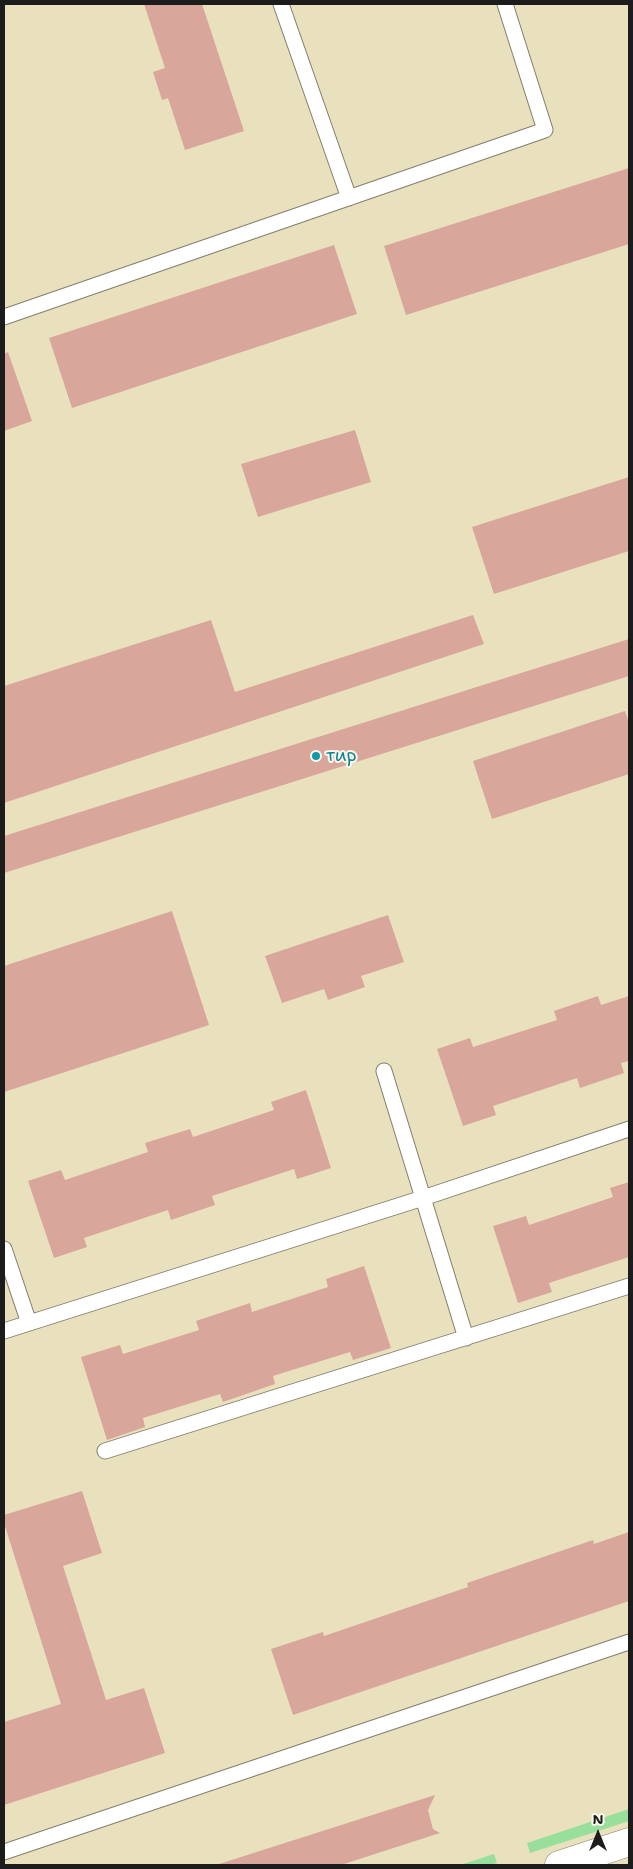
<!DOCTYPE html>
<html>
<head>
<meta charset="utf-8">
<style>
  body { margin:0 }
  #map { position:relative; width:633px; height:1869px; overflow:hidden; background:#e9e1be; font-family:"Shantell Sans",sans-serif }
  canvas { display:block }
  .frame { position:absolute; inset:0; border:5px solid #1c1c1c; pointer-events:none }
  .north { position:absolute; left:573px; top:1809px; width:50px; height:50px; -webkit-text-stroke:4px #fbf7ec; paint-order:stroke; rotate:0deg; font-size:14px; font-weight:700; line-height:20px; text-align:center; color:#1c1c1c }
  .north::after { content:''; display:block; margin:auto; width:18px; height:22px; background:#1c1c1c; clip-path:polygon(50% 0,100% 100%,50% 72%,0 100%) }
</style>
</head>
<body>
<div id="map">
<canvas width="633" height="1869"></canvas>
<div class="frame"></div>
<div class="north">N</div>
</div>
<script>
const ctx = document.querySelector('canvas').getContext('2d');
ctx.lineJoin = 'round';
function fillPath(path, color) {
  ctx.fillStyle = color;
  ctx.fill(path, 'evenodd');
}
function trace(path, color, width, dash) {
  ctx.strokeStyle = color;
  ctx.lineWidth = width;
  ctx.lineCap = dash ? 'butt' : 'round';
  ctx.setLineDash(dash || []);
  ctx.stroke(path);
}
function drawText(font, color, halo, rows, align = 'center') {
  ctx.font = font + ' "Shantell Sans",sans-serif';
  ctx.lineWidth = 4;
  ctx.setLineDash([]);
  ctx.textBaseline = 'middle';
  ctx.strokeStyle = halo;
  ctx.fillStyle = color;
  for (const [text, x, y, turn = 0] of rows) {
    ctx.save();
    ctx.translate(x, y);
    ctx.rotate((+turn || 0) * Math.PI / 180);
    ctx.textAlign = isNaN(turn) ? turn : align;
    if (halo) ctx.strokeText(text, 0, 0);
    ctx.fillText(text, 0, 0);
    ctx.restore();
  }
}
const green = new Path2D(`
  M629,1809V1821L530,1853L527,1843Z
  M494,1854L497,1863L490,1865H460Z`);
const building = new Path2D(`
  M144,4H202L244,131L185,150L168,98L162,100L153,72L165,68Z
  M629,168V244L406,315L384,246Z
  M334,245L357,314L72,408L49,338Z
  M8,352L32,421L4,431V354Z
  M355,430L371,482L258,517L241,464Z
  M629,477V551L494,594L472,527Z
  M473,615L484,644L4,803V686L211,620L235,692Z
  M629,639V676L4,873V836Z
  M625,711L629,723V774L492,819L473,761Z
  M172,911L209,1025L4,1092V966Z
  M388,915L404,962L361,976L365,987L328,1000L324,989L282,1003L265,956Z
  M598,996L601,1005L629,996V1061L621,1063L624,1073L580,1088L577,1078L493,1106L496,1115L463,1126L437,1049L470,1038L473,1047L557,1020L554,1011Z
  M306,1090L331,1168L297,1179L294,1169L212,1196L215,1205L171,1220L168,1210L84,1238L87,1247L54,1258L28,1181L61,1170L65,1180L148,1152L145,1143L190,1129L193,1137L274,1110L271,1102Z
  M629,1182V1257L549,1283L552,1292L518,1303L493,1226L526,1216L529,1225L613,1197L610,1188Z
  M364,1266L391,1348L353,1360L350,1352L273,1376L275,1384L223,1402L220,1394L143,1418L145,1427L107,1440L81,1357L120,1345L123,1354L199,1330L196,1321L250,1303L252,1312L328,1287L326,1279Z
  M82,1491L102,1553L63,1566L106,1700L144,1688L165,1753L4,1805V1722L61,1704L4,1523V1515Z
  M629,1532V1601L293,1715L271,1649L323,1632L324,1636L468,1587L467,1583L593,1540L594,1544Z
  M435,1795L428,1810L433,1829L440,1833L341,1865H216Z`);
const lane = new Path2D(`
  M281,4L349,198
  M4,317L545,130L505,4
  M384,1071L466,1338
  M4,1249L29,1323
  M4,1331L423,1198L629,1129
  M105,1451L629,1286
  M4,1852L629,1642`);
const secondary = new Path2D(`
  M559,1865L629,1842`);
const markers = [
  [316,756,5,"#0f9aa8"]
];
const cultureNames = [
  ["тир",326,756]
];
fillPath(green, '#97df9a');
fillPath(building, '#d9a69b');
trace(lane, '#827e6d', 17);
trace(secondary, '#827e6d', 29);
trace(lane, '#fff', 15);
trace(secondary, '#fff', 28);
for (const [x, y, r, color] of markers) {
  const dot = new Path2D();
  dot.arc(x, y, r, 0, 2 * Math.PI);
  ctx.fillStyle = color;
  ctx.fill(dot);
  trace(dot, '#fbf7ec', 2);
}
drawText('18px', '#0d838f', '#fbf7ec', cultureNames, 'left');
</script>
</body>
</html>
